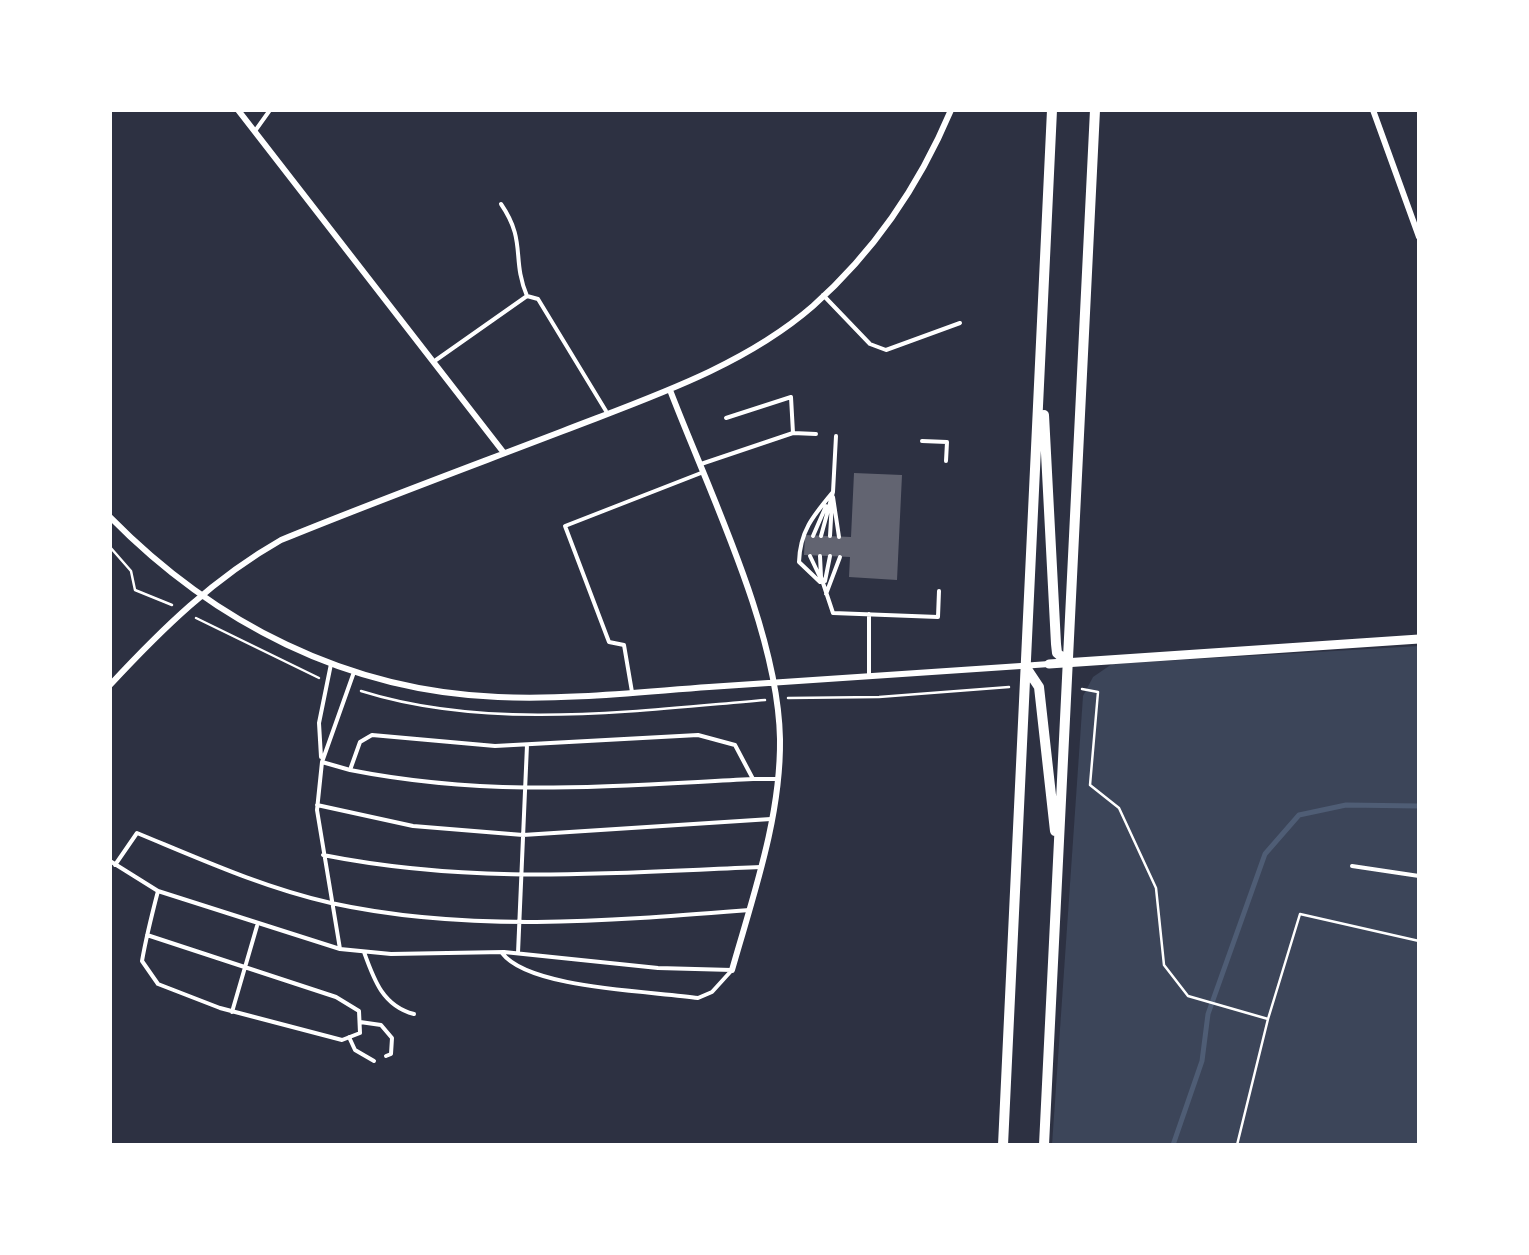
<!DOCTYPE html>
<html>
<head>
<meta charset="utf-8">
<style>
  body { margin:0 }
  #map { position:relative; width:1529px; height:1255px; overflow:hidden; background:#2d3142; font-family:"Source Sans 3",sans-serif }
  canvas { display:block }
  .frame { position:absolute; inset:0; border:112px solid #fff; pointer-events:none }
</style>
</head>
<body>
<div id="map">
<canvas width="1529" height="1255"></canvas>
<div class="frame"></div>
</div>
<script>
const ctx = document.querySelector('canvas').getContext('2d');
ctx.lineJoin = 'round';
function fillPath(path, color) {
  ctx.fillStyle = color;
  ctx.fill(path, 'evenodd');
}
function trace(path, color, width, dash) {
  ctx.strokeStyle = color;
  ctx.lineWidth = width;
  ctx.lineCap = dash ? 'butt' : 'round';
  ctx.setLineDash(dash || []);
  ctx.stroke(path);
}
const green = new Path2D(`
  M1419,646V1145H1052L1083,696L1093,677L1112,664Z`);
const stream = new Path2D(`
  M1173,1145L1202,1061L1208,1014L1265,854L1299,815L1346,805L1419,806`);
const building = new Path2D(`
  M854,473L902,475L897,580L849,577L850,557L804,555L805,535L851,537Z`);
const path = new Path2D(`
  M110,547L131,571L135,590L172,605
  M196,618L319,678
  M1082,689L1098,692L1090,785L1119,808L1156,888L1164,965L1188,996L1268,1019L1237,1145
  M361,691C488,731 634,711 765,700
  M788,698L879,697L1009,687
  M1268,1019L1300,914L1419,941`);
const service = new Path2D(`
  M255,131L270,110
  M501,204C527,242 511,258 527,296
  M823,295L870,344L886,350L960,323
  M436,360L527,296L538,299L606,411
  M726,418L791,397L793,433
  M922,441L947,442L946,461
  M701,464L793,433L816,434
  M833,497L839,537
  M813,536L826,506
  M821,536L833,492L836,436
  M830,536L832,502
  M810,556L820,577
  M820,556L821,577L833,613L938,617L939,591
  M825,581L830,556
  M820,582L799,562C800,531 813,516 833,492
  M826,594L840,557
  M869,675V614
  M632,692L624,645L609,642L565,526L701,473
  M321,757L319,723L331,664
  M322,762L350,770L360,742L372,735L495,746L698,735L735,745L753,779H778
  M350,770C492,798 611,786 753,779
  M317,805L413,826L523,835L771,819
  M323,855C474,885 609,873 761,867
  M110,861L158,891C152,914 146,938 142,961L158,984L220,1008L342,1040L360,1033L359,1011L336,997L147,935
  M115,865L137,833C200,859 264,888 331,903C468,933 611,921 749,910
  M1352,866L1419,876
  M158,891L340,949L391,954L504,952L658,968L732,970
  M340,949L317,810L322,762L354,672
  M364,952C374,980 383,1006 414,1014
  M502,953C529,989 652,991 698,998L712,992L732,970
  M518,953L527,745
  M232,1012L257,926
  M360,1022L381,1025L392,1038L391,1054L386,1056
  M349,1037L355,1050L374,1061`);
const minor = new Path2D(`
  M238,110L504,453
  M1373,110L1419,237
  M670,390C709,492 778,631 780,739C781,817 753,896 732,970
  M110,517C214,623 347,691 498,697C568,700 639,692 709,687C823,679 936,672 1049,664
  M110,685C162,629 214,578 281,540C374,502 469,467 563,431C648,398 743,367 813,306C875,251 919,186 951,110`);
const tertiary = new Path2D(`
  M1049,664L1419,639`);
const primary = new Path2D(`
  M1044,415L1056,644L1057,653L1069,663
  M1025,666L1039,687L1055,831
  M1003,1145L1052,110
  M1044,1145L1095,110`);
fillPath(green, '#3c4559');
trace(stream, '#4f5d75', 5);
fillPath(building, '#626471');
trace(path, '#fff', 2.5);
trace(service, '#fff', 4);
trace(minor, '#fff', 6);
trace(tertiary, '#fff', 9);
trace(primary, '#fff', 10);
</script>
</body>
</html>
